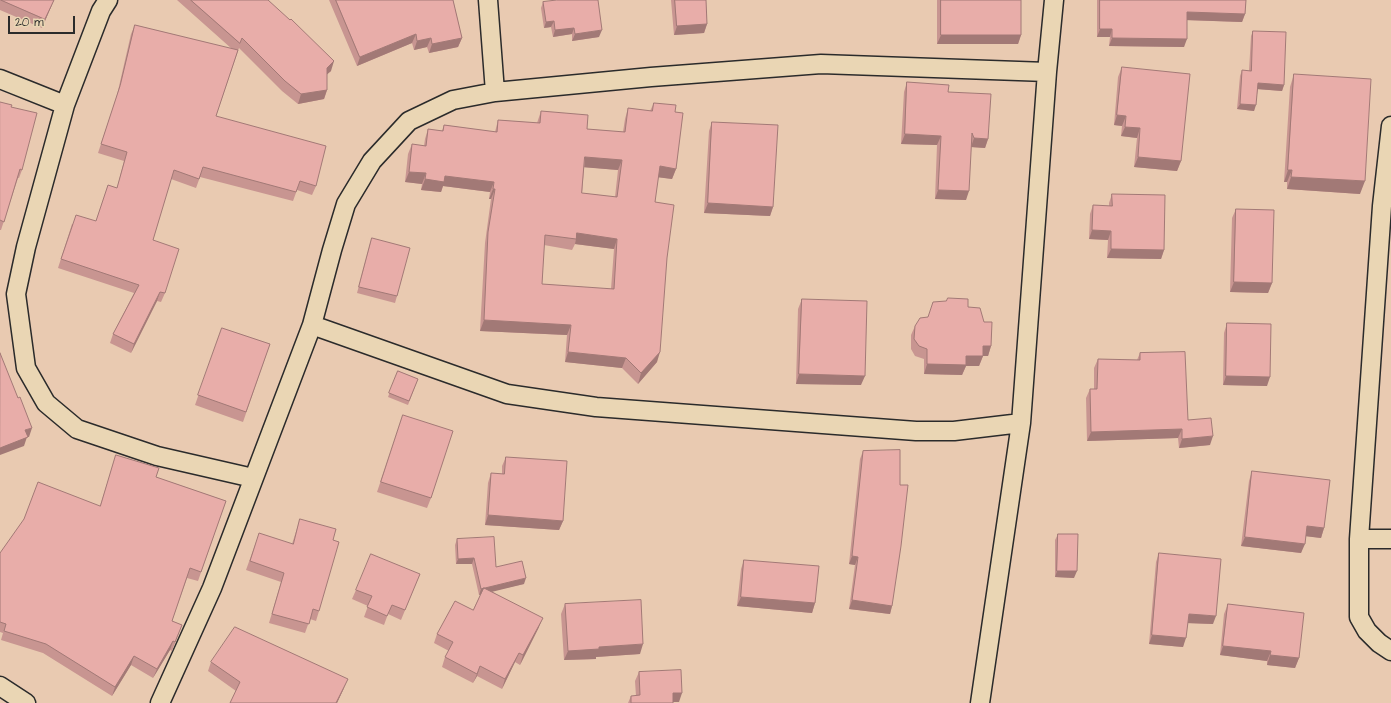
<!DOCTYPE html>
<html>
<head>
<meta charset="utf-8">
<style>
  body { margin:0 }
  #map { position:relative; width:1391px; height:703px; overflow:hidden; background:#e9cab1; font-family:"Architects Daughter",sans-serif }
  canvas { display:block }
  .scale { position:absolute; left:8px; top:16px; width:67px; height:18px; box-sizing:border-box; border:2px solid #2b2b2b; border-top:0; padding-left:5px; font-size:12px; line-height:14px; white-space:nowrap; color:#2b2b2b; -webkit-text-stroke:3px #ead6b4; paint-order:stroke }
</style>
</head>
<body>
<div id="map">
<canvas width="1391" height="703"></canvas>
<div class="scale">20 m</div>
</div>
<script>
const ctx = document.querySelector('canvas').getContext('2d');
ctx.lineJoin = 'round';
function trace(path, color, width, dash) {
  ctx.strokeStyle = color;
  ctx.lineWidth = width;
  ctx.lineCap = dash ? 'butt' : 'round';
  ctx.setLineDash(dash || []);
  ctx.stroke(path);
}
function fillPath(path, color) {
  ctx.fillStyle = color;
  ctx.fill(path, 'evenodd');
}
const minor = new Path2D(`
  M108,0L101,11L65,105L26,247L16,294L26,368L46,403L77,429L157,456L253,478
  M488,0L495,92
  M0,79L65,105
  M1391,126L1382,206L1359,539V617L1367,631L1379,643L1391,651
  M312,325L507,394L596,407L916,431H954L1021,423
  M1359,539H1391
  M0,686L26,703
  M160,703L212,588L312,325L332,250L346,204L372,161L409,121L453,100L495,92L651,77L821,64L1047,72
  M980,703L1021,423L1047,72L1054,0`);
const wall = new Path2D(`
  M0,0H54L42,28L0,10Z
  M177,0H268L331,71L327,74V90L324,99L298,104L282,91L239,48L216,116L316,186L312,195L297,190L293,201L200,177L196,188L171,179L153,240L165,293L161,302L157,301L131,353L110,343L113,334L134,293L58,268L72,224L96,221L108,185L117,188L124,161L98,153L117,95L131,34L135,25L232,49Z
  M329,0H453L462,38L458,47L429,53L427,47L414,50L412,43L357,66Z
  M671,0H706L707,24L704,33L674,35Z
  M937,0H1021V35L1018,44H937Z
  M1097,0H1246L1245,14L1242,22L1187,20L1184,47L1109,46L1110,37H1097Z
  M543,2L599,37L572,41V34L553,37L551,27L544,28L541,8Z
  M1253,31L1284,85L1282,91L1258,89L1254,111L1237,109L1240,76L1242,70L1249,71L1251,36Z
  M1122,67L1181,161L1177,171L1134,167L1137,138L1121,136L1122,126L1114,125L1118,77Z
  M1294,74L1360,194L1287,189V182H1284L1290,87Z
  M907,82L948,92L988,139L985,148L971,147L966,200L935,199L937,145L901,144L904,92Z
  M0,102L11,107L22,170L19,178H18L1,230H0Z
  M654,103L675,112L676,169L672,179L658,177L655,202L667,258L657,362L638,384L622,368L565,362L567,335L480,331L485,243L491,199H489L490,192L443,186L441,192L421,190L422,184L405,182L408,154L412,144L424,146L425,139L428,129L442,131L444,125L495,132L498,120L537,123L541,111L587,129L623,132L625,119L628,108L650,111ZM584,167L618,170L615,197L582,193ZM575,244L614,249L611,289L542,284L544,245L572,250Z
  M712,122L773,207L770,216L704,213L709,131Z
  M1112,194L1164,250L1161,259L1107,258L1108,240L1089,239L1090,214L1093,205L1109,206V203Z
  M1236,209L1272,283L1268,293L1230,292L1232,218Z
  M372,238L397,296L395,303L357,293L370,244Z
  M802,299L861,385L796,384L798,309Z
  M968,307L991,346L988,356H983L979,366H966L962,375L924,374V359L915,356L911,349V335L915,326L928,317Z
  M1227,323L1267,386L1223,385L1224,333Z
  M222,328L270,344L243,422L195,405Z
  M1140,353L1188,420L1210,445L1179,448L1178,438L1087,441L1086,398L1090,389H1094V368L1098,359L1137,360Z
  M398,371L418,379L408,405L388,397Z
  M403,415L431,498L427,508L377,492Z
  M863,451L892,606L890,614L849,609L855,565L849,564L860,459Z
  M116,455L156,477L226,501L198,581L187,578L172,621L182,625L172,651L170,650L153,678L131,665L112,696L43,653L1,640L3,633L0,632V553L100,506Z
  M506,457L563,521L559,530L485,525L488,483L491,473L502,474V466Z
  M1252,471L1324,528L1321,538L1306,536L1301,553L1241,546L1249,481Z
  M300,519L333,540L319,611L316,621L310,619L305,633L269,623L281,582L246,570L256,542L292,544Z
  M1058,534L1074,578L1055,577V540Z
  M457,539L496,567L524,584L492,591L539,627L520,665L515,662L502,689L477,676L473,683L442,667L445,657L449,651L434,643L437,634L473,610L481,594L479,595L472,564H456L455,545Z
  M1159,553L1213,624L1188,623L1183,647L1149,644L1156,562Z
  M744,560L815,603L812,613L737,606L741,569Z
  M420,574L401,620L388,614L384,625L364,617L368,606L352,599L356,590Z
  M565,604L640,654L596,657V659L564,660L561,614Z
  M1228,604L1299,658L1295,668L1267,665V661L1220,655L1224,614Z
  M211,662L344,688L337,703H230L236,691L208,671Z
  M639,672L679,702H673V703H628L631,696H636L635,681Z`);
const shadedWall = new Path2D(`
  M54,0L42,28L45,19Z
  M1187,12L1245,14L1242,22L1184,20Z
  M554,21L551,27L544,28L546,22Z
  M707,24L704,33L674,35L677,26Z
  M574,28L572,34L553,37L555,30Z
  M1100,29H1112L1110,37H1097Z
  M602,30L599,37L572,41L575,34Z
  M416,34L412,43L357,66L360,57Z
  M941,35H1021L1018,44H937Z
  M431,38L427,47L414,50L417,41Z
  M462,38L458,47L429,53L432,44Z
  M1112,38L1187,39L1184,47L1109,46Z
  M334,61L331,71L323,78L327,68Z
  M1258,83L1284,85L1282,91L1256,89Z
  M327,90L324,99L298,104L301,94Z
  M1240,104L1256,105L1254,111L1237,109Z
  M1117,115L1126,116L1122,126L1114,125Z
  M1125,127L1140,128L1137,138L1121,136Z
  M905,134L941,136L937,145L901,144Z
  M974,138L988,139L985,148L971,147Z
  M585,157L622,160L618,170L581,167Z
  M1138,157L1181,161L1177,171L1134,167Z
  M660,166L676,169L672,179L656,177Z
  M1288,170H1292L1287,182H1284Z
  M409,172L426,173L422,184L405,182Z
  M445,176L494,182L490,192L443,186L441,192L421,190L425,179Z
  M1291,177L1365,181L1360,194L1287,189Z
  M493,189H495L491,199H489Z
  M938,190L969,191L966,200L935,199Z
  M708,203L773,207L770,216L704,213Z
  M1092,230L1111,231L1108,240L1089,239Z
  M577,233L617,239L614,249L575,244L576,239Z
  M1111,249L1164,250L1161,259L1107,258Z
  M1234,282L1272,283L1268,293L1230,292Z
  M160,292L157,301L131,353L134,344Z
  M484,320L571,325L567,335L480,331Z
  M983,346H991L988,356H980Z
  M568,352L626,358L622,368L565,362Z
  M660,352L657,362L638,384L641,373Z
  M966,356H983L979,366H966L962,375L924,374L927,364Z
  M799,374L865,376L861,385L796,384Z
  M1226,376L1270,377L1267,386L1223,385Z
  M32,428L29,437H27L24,446L0,455V448L25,430Z
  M1182,429L1178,438L1087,441L1091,432Z
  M1213,436L1210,445L1179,448L1182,439Z
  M488,515L563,521L559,530L485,525Z
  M1307,526L1324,528L1321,538L1304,536Z
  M1245,537L1305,544L1301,553L1241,546Z
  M852,556L858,557L855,565L849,564Z
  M474,558L472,564H456L458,559Z
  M1057,571H1077L1074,578L1055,577Z
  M526,578L524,584L479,595L481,589Z
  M741,597L815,603L812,613L737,606Z
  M852,600L892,606L890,614L849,609Z
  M1189,614L1216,616L1213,624L1185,623Z
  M543,618L539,627L520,665L523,655Z
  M1152,635L1186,638L1183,647L1149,644Z
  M173,641L170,650L153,678L157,669Z
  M643,644L640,654L596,657V659L564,660L568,651L599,647Z
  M1223,646L1271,651L1267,661L1220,655Z
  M519,653L515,662L502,689L505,679Z
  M1270,655L1299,658L1295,668L1267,665Z
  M134,656L131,665L112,696L115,687Z
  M480,666L477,676L473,683L477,674Z
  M348,679L344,688L337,703H336Z
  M673,693H682L679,702H669Z`);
const building = new Path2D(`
  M1,0H54L45,19Z
  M191,0H268L290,20L291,19L334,61L327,68V90L301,94L285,81L242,38L240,43Z
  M336,0H453L462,38L432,44L431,38L417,41L416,34L360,57Z
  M557,0H598L602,30L575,34L574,28L555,30L554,21L546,22L543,2Z
  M675,0H706L707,24L677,26Z
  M941,0H1021V35H941Z
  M1100,0H1246L1245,14L1187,12V39L1112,38V29H1100Z
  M135,25L238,50L216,116L326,146L316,186L300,181L296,192L203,167L199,179L174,170L153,240L179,249L165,293L160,292L134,344L113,334L139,285L61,259L76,215L96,221L108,185L117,188L127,152L101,144L120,86Z
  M1253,31L1286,32L1284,85L1258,83L1256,105L1240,104L1242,70L1251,71Z
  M1122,67L1190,74L1181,161L1138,157L1140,128L1125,127L1126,116L1117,115Z
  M1294,74L1371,79L1365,181L1291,177L1292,170H1288Z
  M907,82L949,85L948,92L991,94L988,139L974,138L972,133L969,191L938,190L941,136L905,134Z
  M0,102L12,105L11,107L37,113L22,170L20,169L4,222L0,220Z
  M654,103L676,105L675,112L683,113L676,169L660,166L655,202L674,205L667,258L660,352L641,373L626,358L568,352L571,325L484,320L488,232L495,189H493L494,182L445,176L444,182L425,179L426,173L409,172L412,144L426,146L428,129L443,131L444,125L497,132L498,120L540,123L541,111L588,115L587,129L625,132L628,108L652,111ZM585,157L622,160L617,197L582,193ZM577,233L617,239L614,289L542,284L545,235L576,239Z
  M712,122L778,125L773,207L708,203Z
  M1112,194L1165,195L1164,250L1111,249V231L1092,230L1093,205L1112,206Z
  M1236,209L1274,210L1272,283L1234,282Z
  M372,238L410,248L397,296L359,287Z
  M948,298L968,299V307L980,308L984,322H992L991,346H983V356H966V365L927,364V349L919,346L914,339L915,326L920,318L928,317L933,302L946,301Z
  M802,299L867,301L865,376L799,374Z
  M1227,323L1271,324L1270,377L1226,376Z
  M222,328L270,344L246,412L198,395Z
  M1185,352L1188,420L1211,418L1213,436L1182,439V429L1091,432L1090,389H1097L1098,359L1140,360V353Z
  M0,353L18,398L20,397L32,428L25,430L28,437L0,448Z
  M398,371L418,379L409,401L389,393Z
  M403,415L453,431L431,498L381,482Z
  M900,450V485H908L901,546L892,606L852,600L858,557L852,556L863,451Z
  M116,455L159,468L156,477L226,501L201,572L190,568L172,621L182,625L175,642L173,641L157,669L134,656L115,687L46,644L4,631L6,624L0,622V553L24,519L38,482L100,506Z
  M506,457L567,461L563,521L488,515L491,473L504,474Z
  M1252,471L1330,480L1324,528L1307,526L1305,544L1245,537Z
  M300,519L336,529L333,540L339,542L319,611L313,609L309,624L272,614L284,573L250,561L259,533L293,544Z
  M1058,534H1078L1077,571H1057Z
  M494,537L496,567L522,561L526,578L485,588H484L481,589L474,558L458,559L457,539Z
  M1159,553L1221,559L1216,616L1189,614L1186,638L1152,635Z
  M371,554L420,574L405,610L392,605L387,616L367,607L372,596L356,590Z
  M744,560L819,566L815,603L741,597Z
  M484,588L543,618L523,655L519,653L505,679L480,666L477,674L445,657L453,642L437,634L455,601L473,610Z
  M641,600L643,644L599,647V649L568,651L565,604Z
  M1228,604L1304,613L1299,658L1270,655L1271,651L1223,646Z
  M235,627L348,679L336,703H230L240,682L211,662Z
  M681,670L682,693H673V703H631V696L640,695L639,672Z`);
trace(minor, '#2b2b2b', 21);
trace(minor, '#ead6b4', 18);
fillPath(wall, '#c89591');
fillPath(shadedWall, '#a27976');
fillPath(building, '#e8ada9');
trace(building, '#a27976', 1);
</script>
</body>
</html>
